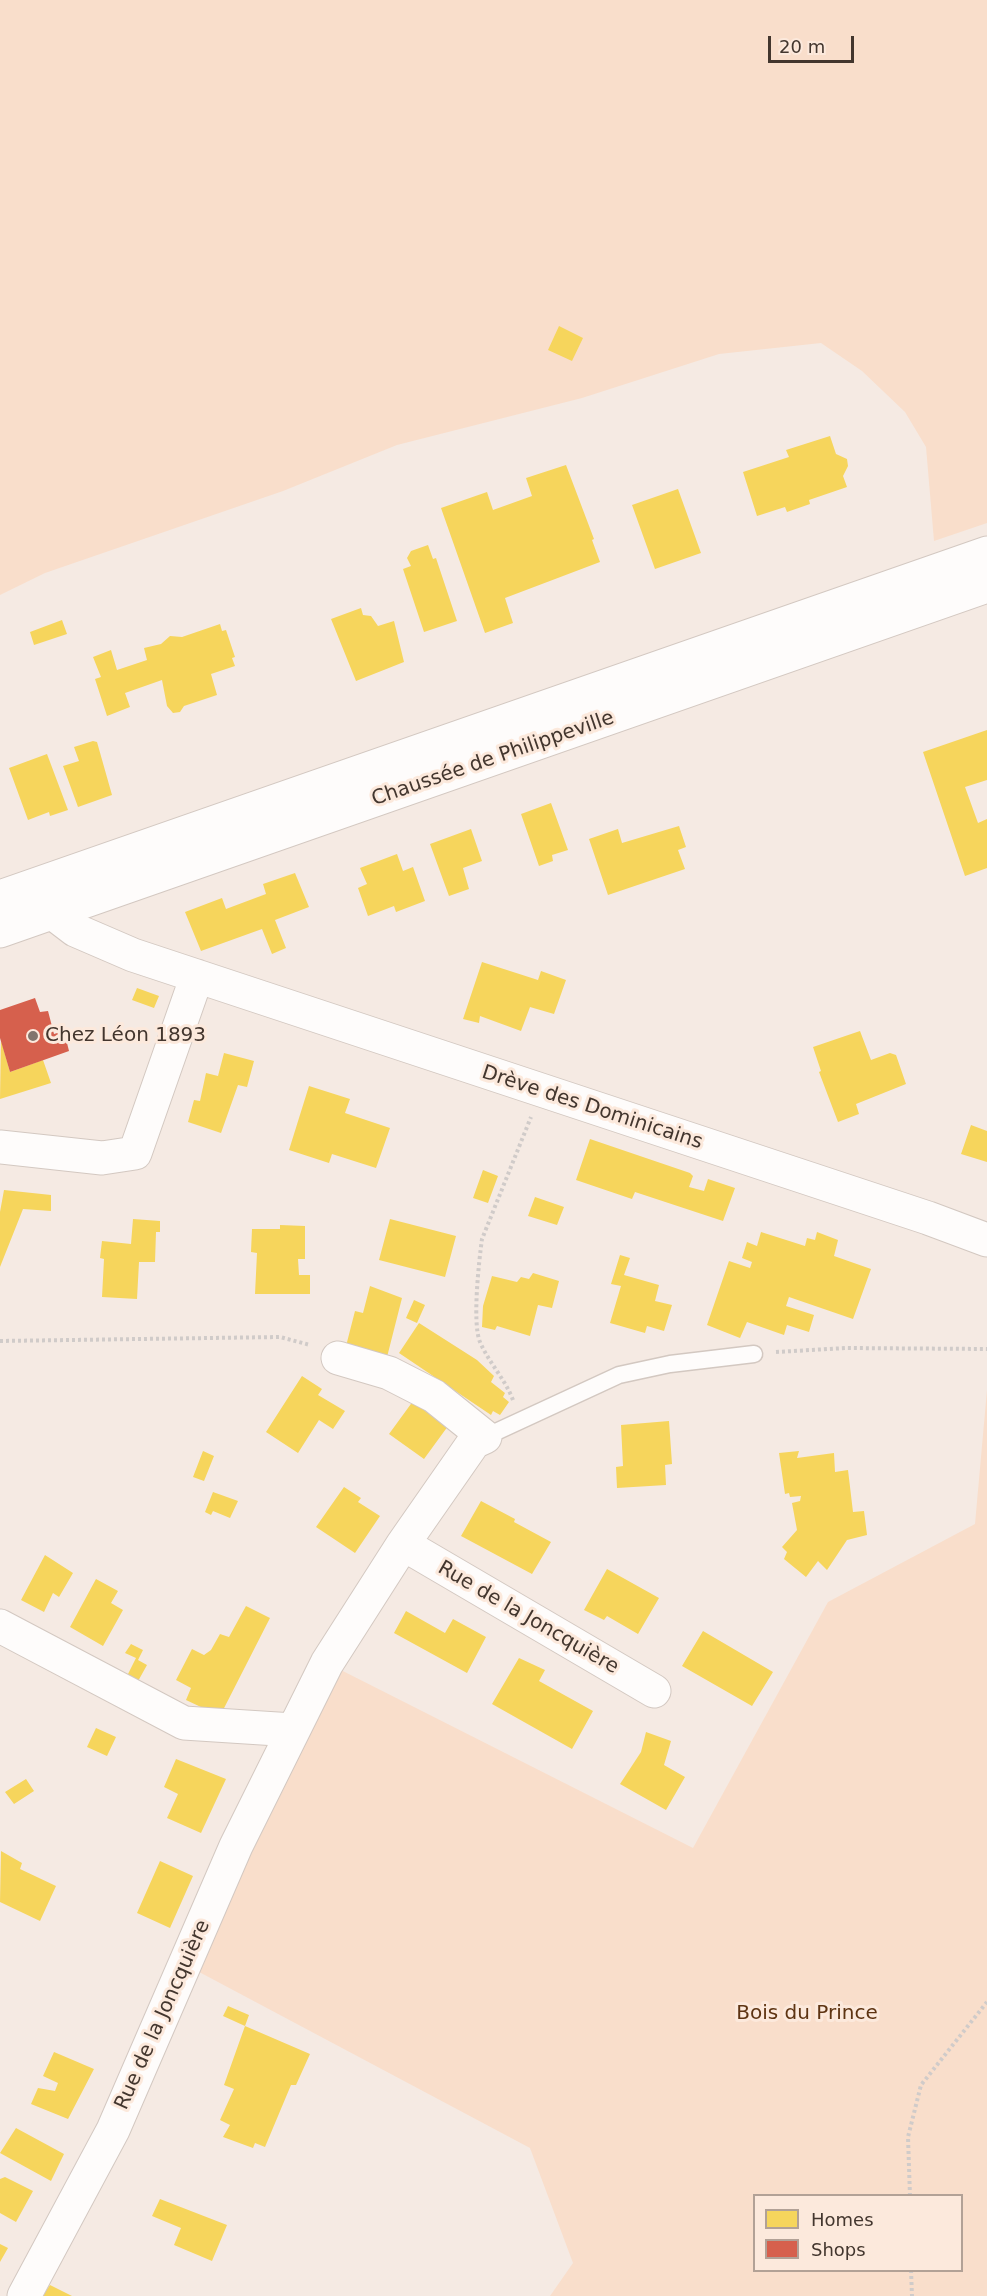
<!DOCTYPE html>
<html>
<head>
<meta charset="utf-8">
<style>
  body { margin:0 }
  #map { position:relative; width:987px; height:2296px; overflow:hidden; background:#f5eae3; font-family:"DejaVu Sans",sans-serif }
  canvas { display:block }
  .legend { position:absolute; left:753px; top:2194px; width:210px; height:78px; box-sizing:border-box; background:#fce9dc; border:2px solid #b2a196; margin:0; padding:8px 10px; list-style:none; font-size:18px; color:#43362e }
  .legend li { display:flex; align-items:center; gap:12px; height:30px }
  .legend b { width:30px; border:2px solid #b2a196 }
  .scale { position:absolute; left:768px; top:36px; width:86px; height:27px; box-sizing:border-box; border:3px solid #43362e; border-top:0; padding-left:8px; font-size:18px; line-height:21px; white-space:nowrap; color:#43362e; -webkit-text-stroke:4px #fce9dc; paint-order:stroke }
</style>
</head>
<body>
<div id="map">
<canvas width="987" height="2296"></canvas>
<ul class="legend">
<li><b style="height:16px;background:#f6d55c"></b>Homes</li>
<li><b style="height:16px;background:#d6604d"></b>Shops</li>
</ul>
<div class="scale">20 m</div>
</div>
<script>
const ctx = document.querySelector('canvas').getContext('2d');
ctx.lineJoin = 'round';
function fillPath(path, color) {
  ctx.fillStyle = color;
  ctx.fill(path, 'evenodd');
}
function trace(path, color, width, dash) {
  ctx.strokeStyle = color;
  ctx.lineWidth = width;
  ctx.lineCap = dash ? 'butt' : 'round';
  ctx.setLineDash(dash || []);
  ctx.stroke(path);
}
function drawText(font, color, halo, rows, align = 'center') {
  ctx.font = font + ' "DejaVu Sans",sans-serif';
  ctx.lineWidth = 6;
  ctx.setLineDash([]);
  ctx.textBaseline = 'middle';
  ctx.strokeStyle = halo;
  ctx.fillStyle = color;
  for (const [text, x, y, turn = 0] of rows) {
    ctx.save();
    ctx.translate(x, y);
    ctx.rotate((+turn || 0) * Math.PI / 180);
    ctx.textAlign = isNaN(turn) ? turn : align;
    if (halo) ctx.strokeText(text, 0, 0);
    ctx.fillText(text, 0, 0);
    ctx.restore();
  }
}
const green = new Path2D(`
  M0,0H987V523L934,541L926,447L905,412L862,371L821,343L719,354L582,398L397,445L283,491L45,573L0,595Z
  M987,1390V2296H550L573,2263L530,2148L186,1965L327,1663L693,1848L828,1602L975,1524ZM754,2196H962V2270H754Z`);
const homes = new Path2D(`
  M559,326L583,338L572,361L548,350Z
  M830,436L836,454L847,459L848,466L843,476L847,487L809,500L810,504L787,512L785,507L757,516L743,472L789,457L786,450Z
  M566,465L594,539L592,540L600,562L505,598L513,623L485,633L441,508L487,492L493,510L532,496L526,478Z
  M678,489L701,553L655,569L632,505Z
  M428,545L433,559L436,558L457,621L424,632L403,569L411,566L407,558L411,551Z
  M361,608L363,615L371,616L378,626L394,621L404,662L356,681L331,619Z
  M62,620L67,634L34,645L30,632Z
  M220,624L222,631L226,630L235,657L232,658L235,666L211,674L217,695L184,706L180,712L173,713L167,706L162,680L125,693L130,707L107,716L95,679L101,677L93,657L111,650L117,670L147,660L144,648L161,644L170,636L182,637Z
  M987,730V780L965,787L978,823L987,819V868L965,876L923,752Z
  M93,741L97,742L112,795L78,807L63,766L79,761L74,747Z
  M47,754L68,810L50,816L49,812L28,820L9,768Z
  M551,803L568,850L552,855L553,861L539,866L521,814Z
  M679,826L686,847L678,850L685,869L608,895L589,839L618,829L622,843Z
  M471,829L482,861L463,868L469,889L449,896L430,844Z
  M397,854L403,871L413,867L425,901L396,912L394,906L368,916L358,888L367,884L360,868Z
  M295,873L309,907L275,920L286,948L272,954L262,929L201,951L185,912L222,898L226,909L266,894L263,884Z
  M482,962L538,980L541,971L566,980L554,1014L530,1007L521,1031L480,1016L479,1023L463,1019Z
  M137,988L159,996L154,1008L132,1000Z
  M860,1031L871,1060L890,1053L896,1055L906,1084L856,1104L859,1114L838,1122L819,1072L821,1071L813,1047Z
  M1,1040L10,1072L43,1060L51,1083L0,1099Z
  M224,1053L254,1061L247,1087L238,1085L221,1133L188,1122L194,1100L200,1101L206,1073L218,1076Z
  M309,1086L350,1099L345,1113L390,1128L376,1168L332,1154L329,1163L289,1150Z
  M971,1125L987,1131V1162L961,1154Z
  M590,1139L690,1173L693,1176L689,1187L704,1191L708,1179L735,1188L723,1221L635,1192L632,1199L576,1180Z
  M483,1170L498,1176L488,1203L473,1198Z
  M4,1190L51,1195V1211L23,1209L0,1267V1212Z
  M535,1197L564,1207L557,1225L528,1216Z
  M133,1219L160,1221V1232H156L155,1262H139L137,1299L102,1297L104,1259L100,1258L102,1241L131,1244Z
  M390,1219L456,1236L445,1277L379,1260Z
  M280,1225L305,1226V1259H298L299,1275H310V1294H255L257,1253L251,1252L252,1229H280Z
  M761,1232L805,1246L807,1238L815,1240L817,1232L838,1240L834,1256L871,1269L853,1319L789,1297L786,1306L814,1315L809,1332L787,1325L784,1335L747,1322L740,1338L707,1325L729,1261L750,1268L752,1262L742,1258L747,1242L757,1246Z
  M620,1255L630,1258L624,1275L659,1285L655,1301L672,1305L664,1331L647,1326L645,1333L610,1323L621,1286L611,1284Z
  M533,1273L559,1281L552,1308L538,1305L530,1336L497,1326L495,1330L482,1327L483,1306L492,1276L517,1282L521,1277L529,1279Z
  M370,1286L402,1298L386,1361L345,1350L355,1311L363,1313Z
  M414,1300L425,1305L417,1323L406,1318Z
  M419,1323L477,1360L494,1376L491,1382L505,1393L503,1397L509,1402L500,1415L493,1411L491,1415L399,1353Z
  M302,1376L322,1389L318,1395L345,1411L333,1429L319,1420L298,1453L266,1432Z
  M416,1397L451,1422L424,1459L389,1434Z
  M669,1421L672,1464L665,1465L666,1485L617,1488L616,1467L623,1466L621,1425Z
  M203,1451L214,1456L204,1481L193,1477Z
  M799,1451L797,1458L834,1453L835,1472L848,1470L853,1512L864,1511L867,1535L847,1540L827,1570L818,1561L806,1577L784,1559L787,1552L782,1547L797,1530L792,1503L800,1501L801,1496L790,1497L789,1493L785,1494L779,1453Z
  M344,1487L361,1498L358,1502L380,1516L355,1553L316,1527Z
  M213,1492L238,1501L230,1518L213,1511L211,1515L205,1512Z
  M481,1501L515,1519L514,1522L551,1542L532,1574L461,1536Z
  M45,1555L73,1573L59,1597L53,1593L44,1612L21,1600Z
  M607,1569L659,1598L638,1634L607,1616L604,1620L584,1610Z
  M96,1579L118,1591L111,1603L123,1610L103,1646L70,1627Z
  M246,1606L270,1618L220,1716L186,1700L191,1688L176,1680L192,1649L204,1655L211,1650L220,1634L229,1637Z
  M406,1611L445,1633L453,1619L486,1637L467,1673L394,1633Z
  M703,1631L773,1672L752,1706L682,1666Z
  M131,1644L143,1650L138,1660L147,1665L137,1683L126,1678L136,1658L125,1653Z
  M519,1658L545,1670L539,1681L593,1711L572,1749L492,1704Z
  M96,1728L116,1737L107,1756L87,1747Z
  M646,1732L671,1741L664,1765L685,1777L666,1810L620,1784L641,1752Z
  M176,1759L226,1779L201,1833L167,1818L178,1794L164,1787Z
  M26,1779L34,1791L14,1804L5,1792Z
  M1,1851L22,1863L20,1869L56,1886L40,1921L0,1902Z
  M160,1861L193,1876L170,1928L137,1913Z
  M228,2006L249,2015L245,2026L223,2016Z
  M245,2026L310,2054L296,2085H291L265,2147L255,2143L253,2148L223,2137L230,2125L220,2120L234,2089L224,2085Z
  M54,2052L94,2069L68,2119L31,2104L38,2088L55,2091L58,2083L43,2076Z
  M16,2128L64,2154L51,2181L0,2153Z
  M5,2177L33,2191L16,2222L0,2213V2179Z
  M160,2199L227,2225L212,2261L174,2245L181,2228L152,2216Z
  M0,2244L8,2248L0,2262Z
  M50,2285L72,2296H42Z`);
const shops = new Path2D(`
  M35,998L40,1012L48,1011L54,1034L64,1031L69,1051L10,1072L0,1038V1010Z`);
const path = new Path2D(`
  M0,1341L280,1337L310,1345
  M776,1352L846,1348L987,1349
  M513,1400C505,1379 489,1363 480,1342C472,1323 479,1261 482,1239L531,1117
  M910,2196L908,2137L921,2085L987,2002
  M911,2270L912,2296`);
const service = new Path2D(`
  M485,1437L619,1375L670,1364L754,1354`);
const minor = new Path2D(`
  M54,914L75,930L133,955L928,1218L987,1240
  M0,1147L102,1158L135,1153L197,976
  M403,1544L654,1691
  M0,1626L184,1723L293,1730
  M24,2296L113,2130L236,1846L327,1663L403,1544L474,1442L485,1437L434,1396L389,1373L338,1358`);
const primary = new Path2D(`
  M0,897L987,553
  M0,931L987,586`);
const markers = [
  [33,1036,6,"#81756d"]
];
const streetNames = [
  ["Chaussée de Philippeville",493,759,-19],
  ["Drève des Dominicains",592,1108,18],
  ["Rue de la Joncquière",528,1618,30],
  ["Rue de la Joncquière",163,2015,-66]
];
const poiNames = [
  ["Chez Léon 1893",45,1036]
];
const parkNames = [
  ["Bois du Prince",807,2014]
];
fillPath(green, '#f9decb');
fillPath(homes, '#f6d55c');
fillPath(shops, '#d6604d');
trace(service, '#d3c8c1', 19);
trace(minor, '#d3c8c1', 35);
trace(primary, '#d3c8c1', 35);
trace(path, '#d0cbc9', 4, [3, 3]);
trace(service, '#fefcfb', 16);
trace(minor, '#fefcfb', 33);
trace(primary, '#fefcfb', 33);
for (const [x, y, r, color] of markers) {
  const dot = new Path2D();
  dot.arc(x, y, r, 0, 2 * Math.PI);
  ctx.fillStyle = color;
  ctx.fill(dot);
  trace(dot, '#fce9dc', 2);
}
drawText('20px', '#43362e', '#fce9dc', streetNames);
drawText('20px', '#43362e', '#fce9dc', poiNames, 'left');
drawText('20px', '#5e3412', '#fce9dc', parkNames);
</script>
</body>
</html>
